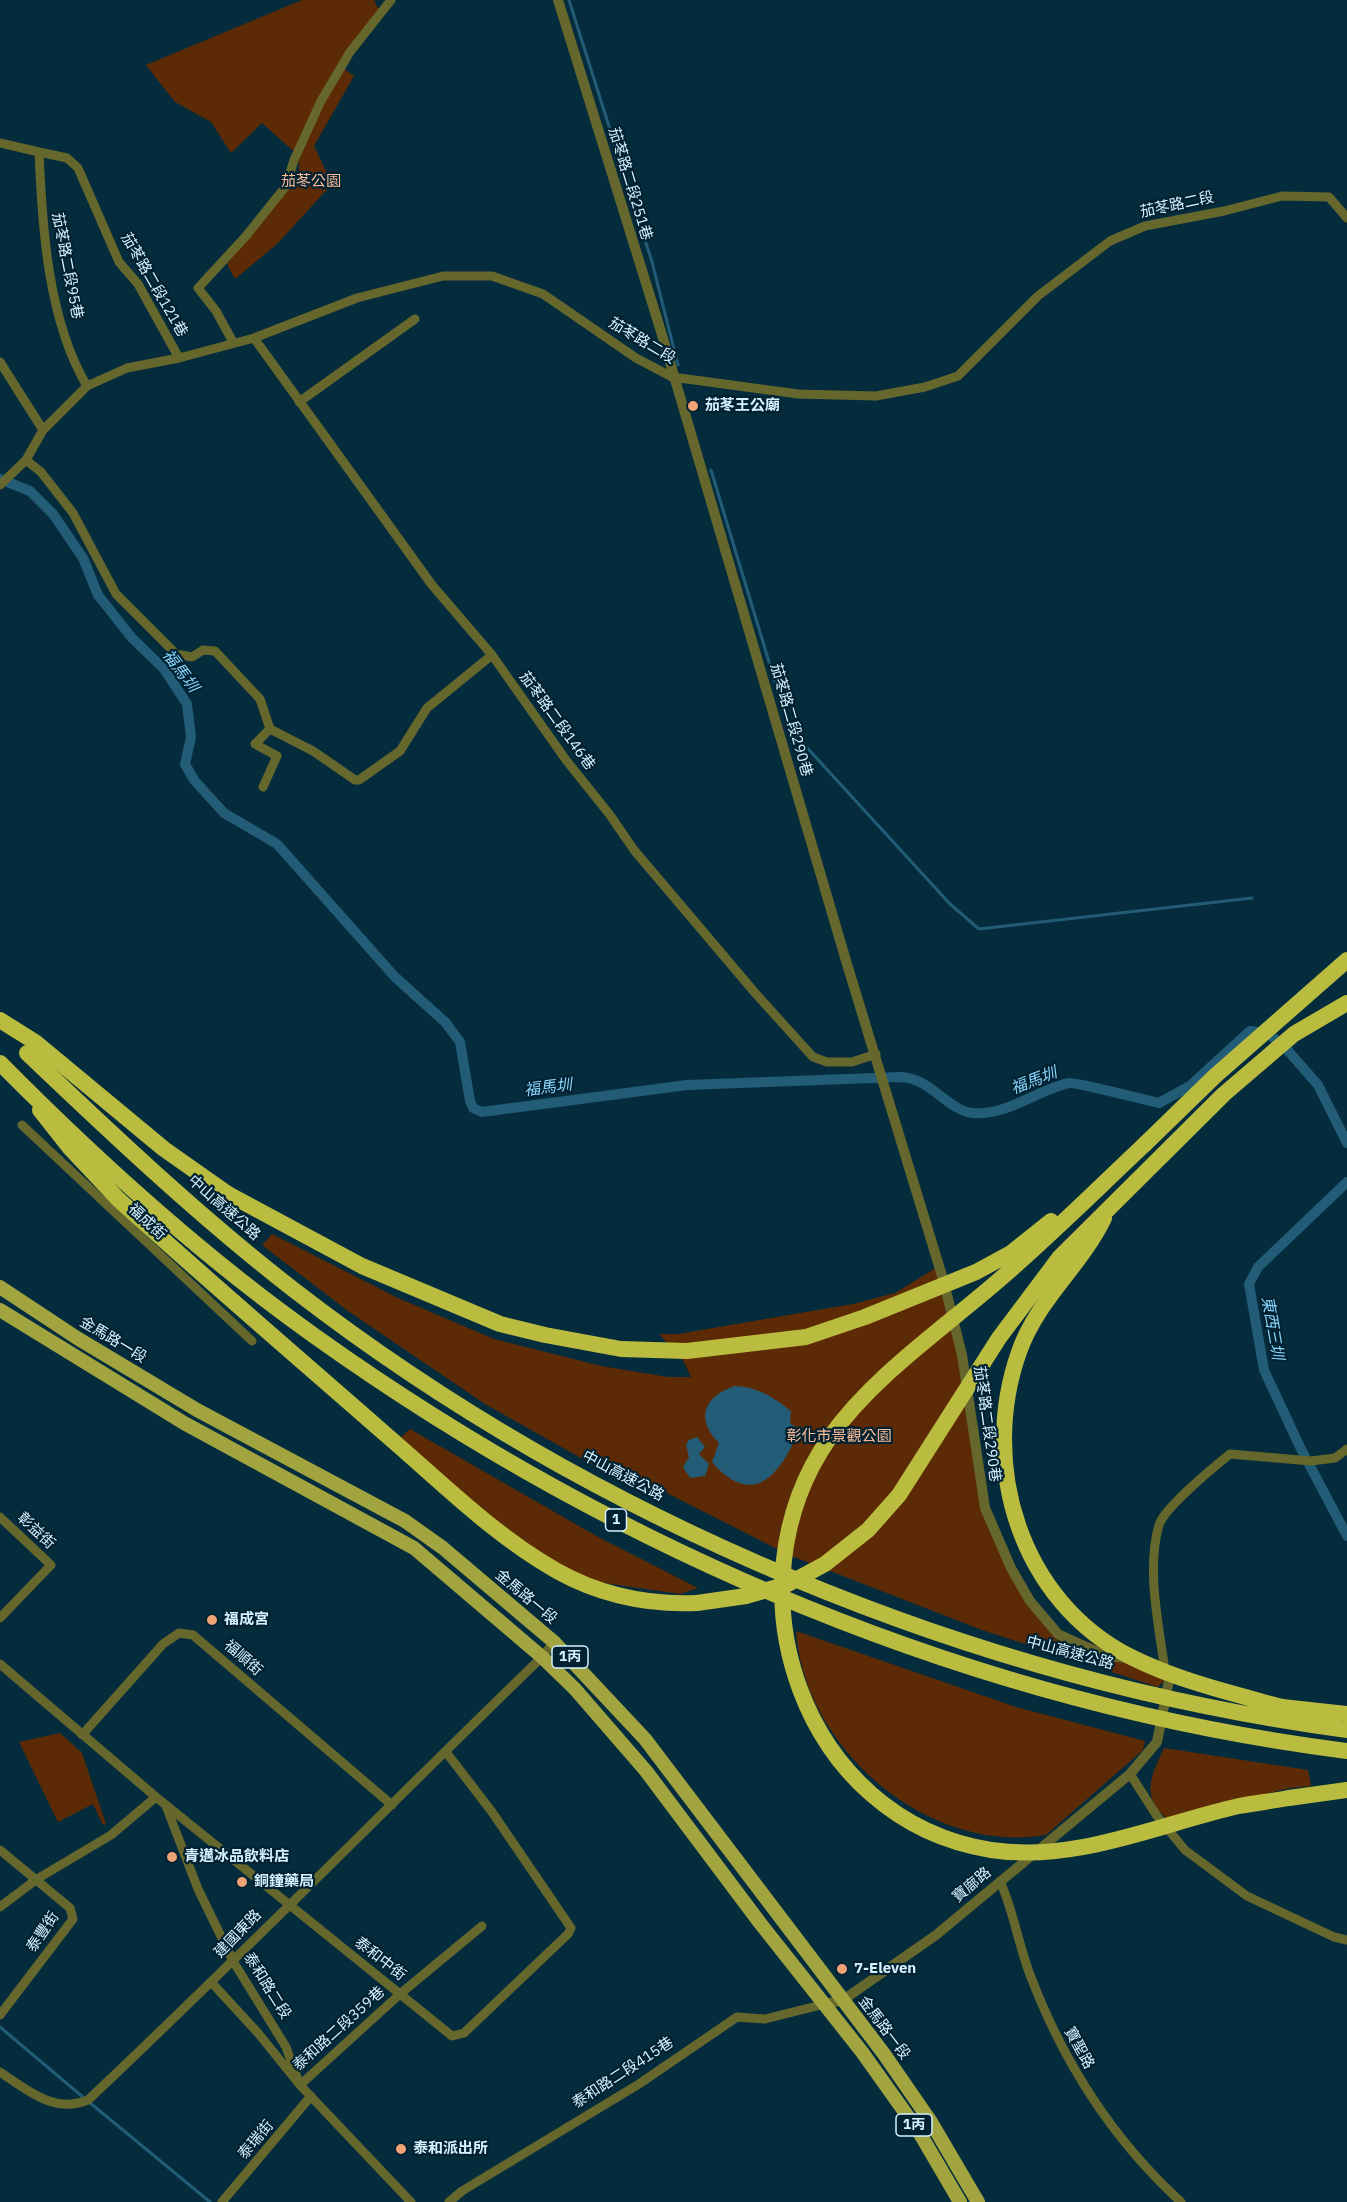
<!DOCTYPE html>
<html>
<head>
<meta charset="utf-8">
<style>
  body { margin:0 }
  canvas { display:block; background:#052c3c }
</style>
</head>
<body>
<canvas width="1347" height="2202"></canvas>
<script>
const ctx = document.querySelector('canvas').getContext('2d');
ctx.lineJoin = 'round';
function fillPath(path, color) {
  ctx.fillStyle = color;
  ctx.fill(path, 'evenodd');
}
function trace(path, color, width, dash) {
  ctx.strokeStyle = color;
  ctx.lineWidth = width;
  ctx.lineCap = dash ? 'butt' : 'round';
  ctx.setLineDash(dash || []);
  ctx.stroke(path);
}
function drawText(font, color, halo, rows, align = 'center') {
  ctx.font = font + ' "IBM Plex Sans","Noto Sans TC",sans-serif';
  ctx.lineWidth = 4.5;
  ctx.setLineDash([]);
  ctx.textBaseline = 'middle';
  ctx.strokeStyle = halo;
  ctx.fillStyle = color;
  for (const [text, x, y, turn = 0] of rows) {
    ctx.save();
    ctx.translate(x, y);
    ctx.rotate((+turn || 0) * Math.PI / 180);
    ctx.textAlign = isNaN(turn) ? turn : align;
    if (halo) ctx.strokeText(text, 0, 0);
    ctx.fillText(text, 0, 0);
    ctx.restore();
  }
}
const green = new Path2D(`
  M302,0H374L379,10L344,69L354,76L314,146L332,184L277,244L235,279L227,264L299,171L298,155L262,123L231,153L211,122L175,102L146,65Z
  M272,1234L398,1298L494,1339L601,1366L668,1377H691L684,1362L659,1334H678L853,1304L895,1293L939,1266L958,1340L970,1437L998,1546L1055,1629L1158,1670L1163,1675L1164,1681L1158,1687L982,1630L789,1555L661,1490L659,1502L485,1404L348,1311L262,1245Z
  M410,1429L598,1537L698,1588L680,1594L591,1581L528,1547L396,1442Z
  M796,1631L1016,1707L1145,1741L1143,1750L1046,1835C927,1855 804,1748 796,1631Z
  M60,1733L82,1753L106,1824L103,1825L93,1804L58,1822L19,1742Z
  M1164,1748L1308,1770L1311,1786L1290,1788L1166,1818C1140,1794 1152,1775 1164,1748Z`);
const water = new Path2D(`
  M735,1386C758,1387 773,1397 791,1411L790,1423L799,1430C781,1474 753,1510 712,1462L719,1443C695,1419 704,1396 735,1386Z
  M697,1437L705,1447L699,1454L709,1464L705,1476L690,1478L683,1467L689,1457L686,1445L689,1440Z`);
const stream = new Path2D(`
  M569,0L652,262L678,365
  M711,470L789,728L950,904L979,929L1252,898
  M0,2027L84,2098
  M89,2102L210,2202`);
const canal = new Path2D(`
  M0,479L30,491L53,514L83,558L98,595L132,638L164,669L187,704L191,737L185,764L194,780L224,813L277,844L395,977L445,1022L460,1042L470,1101L473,1108L482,1112L687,1085L900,1077C932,1078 946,1110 973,1113C1007,1116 1037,1090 1069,1083C1077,1082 1145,1100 1159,1103L1190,1086L1250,1031L1267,1033L1283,1045L1318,1085L1347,1143
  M1347,1182L1258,1267L1249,1284L1264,1370L1300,1447L1347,1536`);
const minor = new Path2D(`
  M0,143L39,152C42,226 48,321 87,386
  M39,152L67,158L78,168L119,262L138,284L179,358
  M254,338L432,585L492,655L566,760L610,815L634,850L756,994L813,1057L827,1062H852L876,1054
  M233,342L216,311L198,288L246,236L286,186L294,160L321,101L350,52L391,0
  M0,362L43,430
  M299,402L415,319
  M26,460L41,472L73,513L116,594L176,654L192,657L203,650L215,651L260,699L270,729L255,744L277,756L263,787
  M0,485L26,460L43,430L87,386L127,368L179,358L254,338L357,298L443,276H492L543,294L636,358L672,377L798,394L876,396L925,387L958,376L1038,296L1110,241L1145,226L1224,211L1282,196L1329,197L1347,218
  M270,729L313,751L355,780H359L400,751L427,708L492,655
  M22,1125L252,1341
  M0,1517L51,1565L0,1618
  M0,1664L156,1797L452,2036L464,2033L568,1934L571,1928L492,1812L446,1752
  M1165,1671C1159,1626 1146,1569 1159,1525C1164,1508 1215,1466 1230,1454L1311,1461L1335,1458L1347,1449
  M82,1735L163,1644L179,1633L193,1635L392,1805
  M1130,1774L1157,1816L1185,1850L1247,1896L1334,1937L1347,1940
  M166,1806L198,1889L233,1961L286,2047L300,2085L400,1994L482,1926
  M0,1850L70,1908L73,1919L0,2015
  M1000,1881C1013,1910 1018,1942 1029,1972C1062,2060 1111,2138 1181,2202
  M0,1907L37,1879L111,1835L156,1797
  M212,1983L258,2033L300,2085L411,2202
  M0,2072C27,2090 54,2114 88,2100C242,1955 390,1804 542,1657L554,1642
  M222,2202L311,2096
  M449,2202L462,2191L639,2084L737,2017L765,2019L825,2004`);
const tertiary = new Path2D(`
  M558,0L659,325L847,964L943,1279L962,1355L985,1508L1011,1568L1030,1601L1058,1634L1106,1656L1128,1658
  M825,2004L843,2000L936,1935L1130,1774L1157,1742L1170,1675L1165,1671`);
const primary = new Path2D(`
  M0,1287L77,1338L197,1410L405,1521L443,1548L554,1642L645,1739L884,2054L931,2122L978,2202
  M0,1310L184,1423L414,1548L542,1657L575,1689L646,1771L760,1923L862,2052L919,2132L960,2202`);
const motorway = new Path2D(`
  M0,1020L35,1042L164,1149L228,1194
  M40,1110L70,1148L118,1199C205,1278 295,1355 384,1433C439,1480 493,1535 557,1571C600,1595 648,1605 697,1603
  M1145,1144L1215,1076L1347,960
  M1282,1707L1347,1714
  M1289,1798L1347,1790`);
const motorwayBridge = new Path2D(`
  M27,1053C113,1135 200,1217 294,1290C593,1521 972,1680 1347,1730
  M0,1063C97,1161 203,1257 316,1337C619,1553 976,1704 1347,1751
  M1145,1144C1094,1192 1045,1241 992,1286C937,1333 872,1378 830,1437C724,1588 802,1820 991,1850C1076,1863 1159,1824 1239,1806C1255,1803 1273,1801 1289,1798
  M228,1194L362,1266L500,1324L545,1335L621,1349L687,1351L806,1337L865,1317L976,1272L1011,1253L1051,1221
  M1104,1218C1081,1266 1037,1300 1019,1352C979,1465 1020,1601 1131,1657C1179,1681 1231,1693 1282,1707
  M697,1603L746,1596L788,1584L825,1564L868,1530L899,1495L999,1338L1059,1258L1224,1094L1294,1034L1347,1003`);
const markers = [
  [693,406,6,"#efa377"],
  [212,1620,6,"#efa377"],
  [172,1857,6,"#efa377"],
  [242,1882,6,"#efa377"],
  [842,1969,6,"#efa377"],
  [401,2149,6,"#efa377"]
];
const shields = [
  [616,1520,21],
  [570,1657,36],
  [914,2125,36]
];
const shieldNames = [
  ["1",616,1520],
  ["1丙",570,1657],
  ["1丙",914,2125]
];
const parkNames = [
  ["茄苳公園",311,182],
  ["彰化市景觀公園",839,1437]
];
const streetNames = [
  ["茄苳路二段251巷",630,184,73],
  ["茄苳路二段",1177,205,-12],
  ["茄苳路二段95巷",67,266,79],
  ["茄苳路二段121巷",154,285,60],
  ["茄苳路二段",642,341,31],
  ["茄苳路二段290巷",791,720,74],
  ["茄苳路二段146巷",557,721,54],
  ["中山高速公路",224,1208,41],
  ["福成街",147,1222,43],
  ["金馬路一段",113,1340,31],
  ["茄苳路二段290巷",987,1424,82],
  ["中山高速公路",623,1476,28],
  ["彰益街",36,1531,43],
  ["金馬路一段",526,1597,40],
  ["中山高速公路",1070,1653,15],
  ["福順街",243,1658,41],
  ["寶廍路",972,1885,-40],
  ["泰豐街",43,1932,-56],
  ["建國東路",238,1934,-46],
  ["泰和中街",380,1959,38],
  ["泰和路二段",267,1986,58],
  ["金馬路一段",884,2028,53],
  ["泰和路二段359巷",339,2029,-42],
  ["寶聖路",1079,2048,61],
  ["泰和路二段415巷",623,2073,-33],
  ["泰瑞街",256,2140,-50]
];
const poiNames = [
  ["茄苳王公廟",705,406],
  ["福成宮",224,1620],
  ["青邁冰品飲料店",184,1857],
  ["銅鐘藥局",254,1882],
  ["7-Eleven",854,1969],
  ["泰和派出所",413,2149]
];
const waterNames = [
  ["福馬圳",180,671,53],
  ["福馬圳",1034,1081,-21],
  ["福馬圳",548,1088,-7],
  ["東西三圳",1272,1328,80]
];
fillPath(green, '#5c2a05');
fillPath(water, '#225c76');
trace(stream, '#225c76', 3);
trace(canal, '#225c76', 10);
trace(minor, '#65672c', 9);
trace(tertiary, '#65672c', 10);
trace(primary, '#a1a43f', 14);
trace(motorway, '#b9bc3f', 16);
trace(motorwayBridge, '#b9bc3f', 16);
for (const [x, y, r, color] of markers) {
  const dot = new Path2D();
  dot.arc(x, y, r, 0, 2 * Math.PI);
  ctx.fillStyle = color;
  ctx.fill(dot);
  trace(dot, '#002232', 2);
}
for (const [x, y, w] of shields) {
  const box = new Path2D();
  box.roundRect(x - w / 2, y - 11, w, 22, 4.5);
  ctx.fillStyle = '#002232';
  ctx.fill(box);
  trace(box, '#d8f1fe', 1.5);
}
drawText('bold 14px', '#d8f1fe', null, shieldNames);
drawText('15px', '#fdbc96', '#002232', parkNames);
drawText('15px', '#d8f1fe', '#002232', streetNames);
drawText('bold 15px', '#d8f1fe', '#002232', poiNames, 'left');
drawText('italic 16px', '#89d3f9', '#002232', waterNames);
</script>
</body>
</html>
